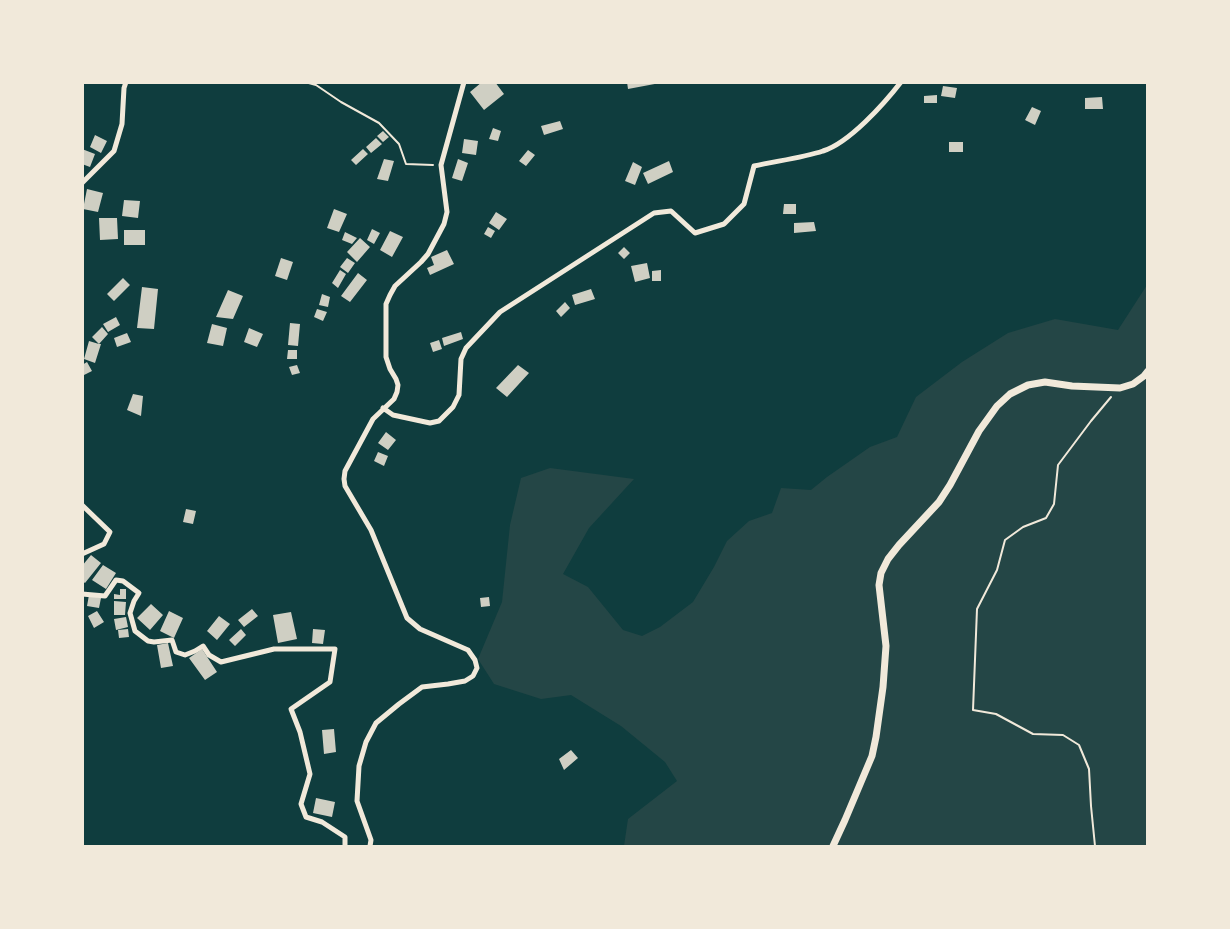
<!DOCTYPE html>
<html>
<head>
<meta charset="utf-8">
<style>
  body { margin:0 }
  #map { position:relative; width:1230px; height:929px; overflow:hidden; background:#0f3d3e; font-family:Karla,sans-serif }
  canvas { display:block }
  .frame { position:absolute; inset:0; border:84px solid #f1e9da; pointer-events:none }
</style>
</head>
<body>
<div id="map">
<canvas width="1230" height="929"></canvas>
<div class="frame"></div>
</div>
<script>
const ctx = document.querySelector('canvas').getContext('2d');
ctx.lineJoin = 'round';
function fillPath(path, color) {
  ctx.fillStyle = color;
  ctx.fill(path, 'evenodd');
}
function trace(path, color, width, dash) {
  ctx.strokeStyle = color;
  ctx.lineWidth = width;
  ctx.lineCap = dash ? 'butt' : 'round';
  ctx.setLineDash(dash || []);
  ctx.stroke(path);
}
const green = new Path2D(`
  M1147,285V846H624L628,819L677,781L665,762L621,726L571,695L541,699L494,684L478,659L502,602L510,525L521,478L550,468L634,479L589,528L563,574L588,587L623,630L642,636L660,627L693,602L714,567L727,541L749,521L772,513L781,488L811,490L827,477L870,447L897,437L916,397L962,362L1008,333L1055,319L1118,330Z`);
const building = new Path2D(`
  M482,82H495L504,94L484,110L470,92Z
  M627,82H660V83L628,89Z
  M943,86L957,88L955,98L941,96Z
  M937,95V103H924V96Z
  M1102,97L1103,109H1085V98Z
  M1032,107L1041,111L1035,125L1025,120Z
  M560,121L563,129L544,135L541,126Z
  M493,128L501,131L498,141L489,139Z
  M383,131L389,137L383,142L377,136Z
  M95,135L107,141L101,153L90,147Z
  M376,138L382,144L371,153L366,147Z
  M464,139L478,141L476,155L462,153Z
  M949,142H963V152H949Z
  M82,149L95,154L90,167L82,164Z
  M363,149L368,154L356,165L351,160Z
  M528,150L535,155L526,166L519,161Z
  M384,159L394,161L388,181L377,179Z
  M458,159L468,163L462,181L452,178Z
  M669,161L673,172L648,184L643,173Z
  M633,162L642,167L635,185L625,181Z
  M87,189L103,193L98,212L83,209Z
  M124,200L140,201L138,218L122,216Z
  M784,204H796V214H783Z
  M334,209L347,214L339,232L327,228Z
  M496,212L507,219L499,230L489,223Z
  M99,218H117L118,239L100,240Z
  M814,222L816,231L794,233V223Z
  M488,227L495,231L491,238L484,234Z
  M372,229L380,233L374,244L367,240Z
  M124,230H145V245H124Z
  M390,231L403,237L392,257L380,250Z
  M345,232L357,238L352,244L342,240Z
  M360,238L370,247L357,262L347,252Z
  M624,247L630,253L624,259L618,253Z
  M447,250L454,264L430,275L427,268L434,265L431,257Z
  M281,258L293,262L287,280L275,276Z
  M347,258L355,263L348,273L340,267Z
  M647,263L650,278L635,282L631,266Z
  M340,270L346,274L338,288L332,283Z
  M661,270V281H652V271Z
  M358,273L367,280L350,302L341,296Z
  M123,278L130,285L114,301L107,294Z
  M142,287L158,289L154,329L137,328Z
  M591,289L595,299L575,305L572,295Z
  M228,290L243,296L233,319L216,317Z
  M322,294L330,297L328,307L319,305Z
  M565,302L570,308L561,317L556,311Z
  M317,309L327,312L323,321L314,317Z
  M116,317L120,325L108,332L103,324Z
  M290,323L300,324L298,346L288,345Z
  M212,324L227,328L223,346L207,343Z
  M102,327L108,334L99,344H101L95,363L84,359L89,341L99,344L92,337Z
  M249,328L263,334L257,347L244,342Z
  M461,332L463,339L444,346L442,338Z
  M127,333L131,342L117,347L114,338Z
  M439,340L442,349L433,352L430,343Z
  M288,350H297V359H287Z
  M87,362L92,371L82,376V365Z
  M297,365L300,373L292,375L289,367Z
  M518,365L529,373L507,397L496,388Z
  M133,394L143,396L141,416L127,410Z
  M386,432L396,440L388,450L378,443Z
  M378,452L388,456L384,466L374,461Z
  M186,509L196,511L193,524L183,522Z
  M91,555L101,563L85,583L82,581V566Z
  M103,565L116,573L106,589L92,580Z
  M120,589H126V599H114V594L120,595Z
  M89,595L101,598L99,608L87,606Z
  M489,597L490,606L481,607L480,598Z
  M114,601L126,602L125,615H114Z
  M151,604L163,615L150,630L137,618Z
  M252,609L258,616L244,627L238,620Z
  M97,611L104,622L94,628L88,616Z
  M169,611L183,618L174,638L160,631Z
  M291,612L297,639L278,643L273,615Z
  M219,616L230,624L217,640L207,631Z
  M126,617L128,627L116,630L114,619Z
  M128,629L129,637L119,638L118,630Z
  M241,629L246,635L235,646L229,640Z
  M313,629L325,630L323,644L312,643Z
  M168,643L173,666L161,668L157,645Z
  M202,649L217,672L205,680L189,658Z
  M334,729L336,752L324,754L322,730Z
  M571,750L578,758L564,770L559,759Z
  M316,798L335,802L332,817L313,813Z`);
const path = new Path2D(`
  M305,82L316,85L341,102L379,123L399,144L406,164L433,165
  M1095,846L1091,806L1089,769L1079,745L1063,735L1033,734L996,714L973,710L977,609L997,570L1005,540L1023,527L1046,518L1054,504L1058,465L1091,421L1111,397`);
const minor = new Path2D(`
  M82,183L114,151L122,124L124,88L126,82
  M383,408L393,415L430,423L439,421L453,407L459,395L461,359L466,348L500,312L654,213L671,211L695,233L724,224L744,204L754,166C776,161 802,158 823,151C849,143 884,104 901,82
  M82,505L110,532L104,544L82,554
  M82,594L105,596L116,580L123,581L139,593L134,601L130,613L135,631L148,641L154,642L172,640L176,652L185,655L195,651L203,646L209,655L221,662L274,649H335L330,682L291,709L300,732L310,774L301,804L306,817L322,822L345,837V846
  M370,846L371,840L357,801L359,766L366,742L376,723L399,704L422,687L448,684L465,681L473,676L477,668L475,660L468,650L420,629L407,618L371,530L345,486L344,479L345,471L373,419L394,399L397,392L398,385L396,379L390,369L386,357V304L390,295L395,286L421,262L428,254L444,224L447,212L441,165L464,82`);
const tertiary = new Path2D(`
  M833,846L845,820L872,756L876,737L883,687L886,646L879,585L881,573L888,559L899,545L939,502L950,485L979,431L997,406L1010,394L1028,385L1045,382L1072,386L1120,388L1133,384L1144,376L1148,371`);
fillPath(green, '#244646');
fillPath(building, '#cfcfc3');
trace(path, '#f1e9da', 2);
trace(minor, '#f1e9da', 5);
trace(tertiary, '#f1e9da', 7);
</script>
</body>
</html>
